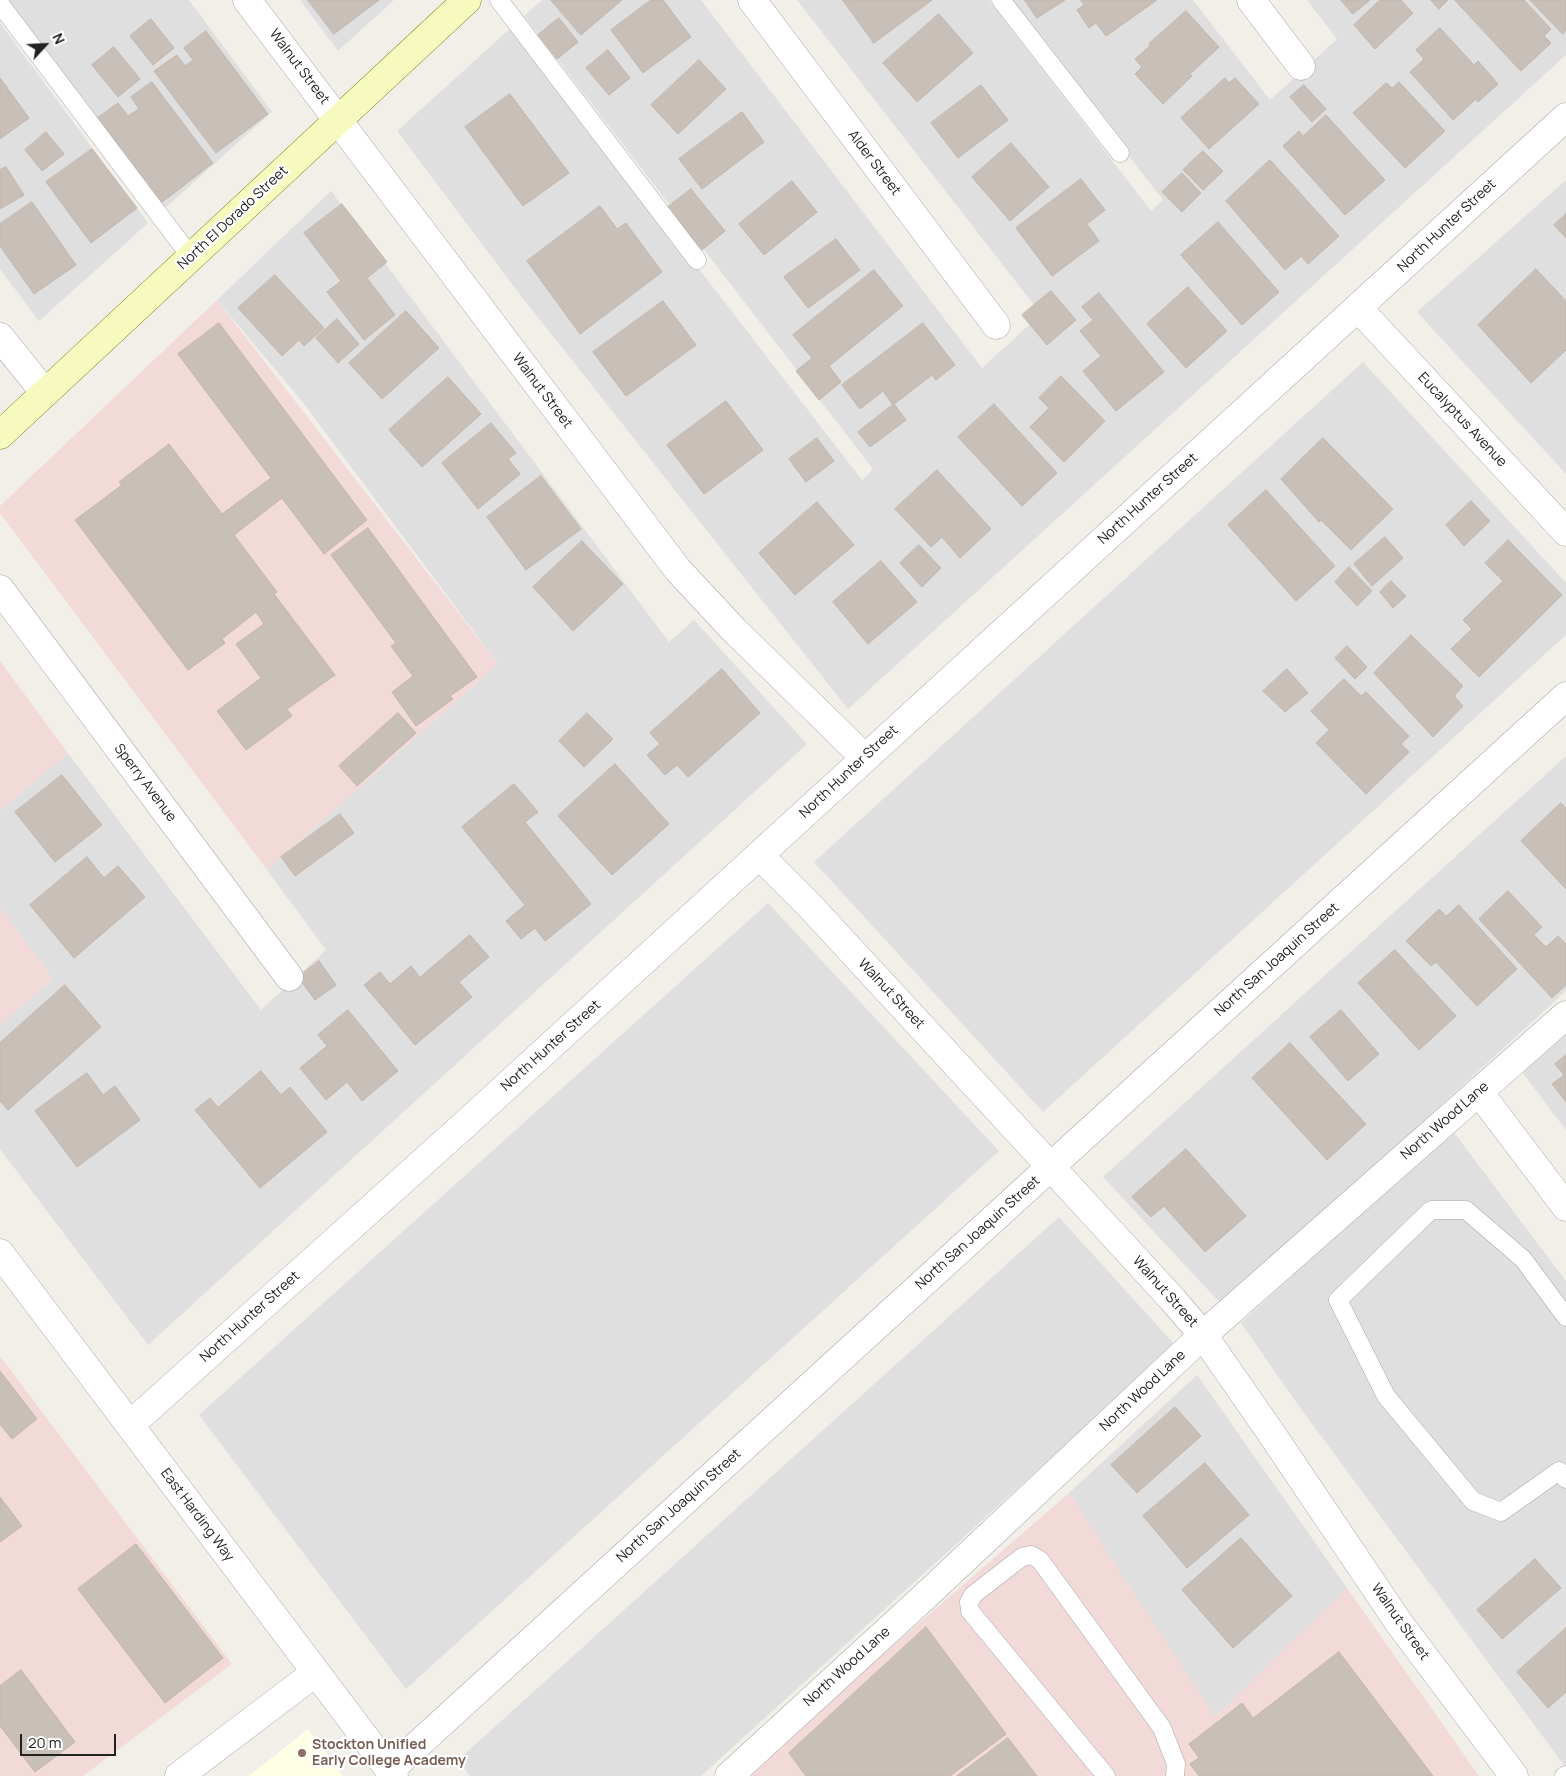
<!DOCTYPE html>
<html>
<head>
<meta charset="utf-8">
<style>
  body { margin:0 }
  #map { position:relative; width:1566px; height:1776px; overflow:hidden; background:#f2efe9; font-family:Manrope,sans-serif }
  canvas { display:block }
  .north { position:absolute; left:20px; top:20px; width:50px; height:50px; -webkit-text-stroke:4px #fff; paint-order:stroke; rotate:65deg; font-size:14px; font-weight:700; line-height:20px; text-align:center; color:#222 }
  .north::after { content:''; display:block; margin:auto; width:18px; height:22px; background:#222; clip-path:polygon(50% 0,100% 100%,50% 72%,0 100%) }
  .scale { position:absolute; left:20px; top:1734px; width:96px; height:22px; box-sizing:border-box; border:2px solid #222; border-top:0; padding-left:6px; font-size:15px; line-height:18px; white-space:nowrap; color:#222; -webkit-text-stroke:4px #fff; paint-order:stroke }
</style>
</head>
<body>
<div id="map">
<canvas width="1566" height="1776"></canvas>
<div class="north">N</div>
<div class="scale">20 m</div>
</div>
<script>
const ctx = document.querySelector('canvas').getContext('2d');
ctx.lineJoin = 'round';
function fillPath(path, color) {
  ctx.fillStyle = color;
  ctx.fill(path, 'evenodd');
}
function trace(path, color, width, dash) {
  ctx.strokeStyle = color;
  ctx.lineWidth = width;
  ctx.lineCap = dash ? 'butt' : 'round';
  ctx.setLineDash(dash || []);
  ctx.stroke(path);
}
function drawText(font, color, halo, rows, align = 'center') {
  ctx.font = font + ' Manrope,sans-serif';
  ctx.lineWidth = 4.5;
  ctx.setLineDash([]);
  ctx.textBaseline = 'middle';
  ctx.strokeStyle = halo;
  ctx.fillStyle = color;
  for (const [text, x, y, turn = 0] of rows) {
    ctx.save();
    ctx.translate(x, y);
    ctx.rotate((+turn || 0) * Math.PI / 180);
    ctx.textAlign = isNaN(turn) ? turn : align;
    if (halo) ctx.strokeText(text, 0, 0);
    ctx.fillText(text, 0, 0);
    ctx.restore();
  }
}
const residential = new Path2D(`
  M7,0H189L272,112L164,209Z
  M300,0H394L338,51Z
  M542,0H701L982,368L1041,314L797,0H989L1151,211L1163,200L1008,0H1193L1270,100L1337,39L1307,0H1566V55L848,709L518,292L397,131L512,27L862,480L873,469L524,16Z
  M0,23L148,223L39,321L0,269Z
  M1566,180V474L1417,312Z
  M331,191L669,642L694,620L807,744L148,1345L0,1149V1025L53,979L0,907V811L68,753L261,1010L326,950L267,870L498,664L305,405L217,300Z
  M1363,362L1566,583V635L1043,1112L814,862Z
  M1566,756V991L1222,1305L1103,1177Z
  M768,903L999,1151L406,1689L199,1415Z
  M1566,1031V1130L1522,1072Z
  M1452,1130L1566,1281V1768L1296,1402L1241,1323Z
  M1059,1217L1175,1345L701,1776H470L458,1760Z
  M1197,1375L1347,1588L1215,1717L1152,1623L1069,1493Z`);
const commercial = new Path2D(`
  M217,300L498,664L267,870L0,513V506Z
  M0,661L68,753L0,811Z
  M0,907L53,979L0,1025Z
  M0,1356L232,1664L83,1776H0Z
  M1069,1493L1215,1717L1347,1588L1479,1776H743Z`);
const education = new Path2D(`
  M308,1729L343,1776H249Z`);
const building = new Path2D(`
  M308,0H379L334,34Z
  M551,0H622L581,35Z
  M651,0H663L691,37L643,73L611,30Z
  M843,0H932L874,43Z
  M1025,0H1065L1037,18Z
  M1081,0H1157L1106,36L1096,23L1089,28L1077,10L1084,5Z
  M1341,0H1370L1353,14Z
  M1380,0H1401L1413,13L1375,49L1354,25Z
  M1431,0H1448L1439,9Z
  M1455,0H1524L1551,29L1544,36L1551,43L1521,71Z
  M1530,0H1566V30L1563,34Z
  M1186,11L1219,47L1190,74L1192,76L1163,104L1135,74L1142,67L1135,59L1150,46L1149,44Z
  M939,14L973,53L917,102L883,63Z
  M559,18L578,42L557,59L538,35Z
  M151,19L174,48L153,65L130,36Z
  M1440,28L1474,65L1478,61L1498,84L1478,102L1476,99L1453,120L1410,72L1424,59L1416,50Z
  M206,31L268,114L216,153L154,71L177,55L185,66L193,60L184,48Z
  M114,47L140,79L118,97L92,65Z
  M608,50L630,78L609,95L586,68Z
  M699,60L726,89L678,134L651,105Z
  M0,78L29,118L0,139Z
  M1225,78L1229,83L1235,78L1259,104L1209,149L1181,118Z
  M152,82L213,163L161,203L97,118L118,103L128,116L139,109L131,97Z
  M1399,82L1445,131L1405,168L1353,113L1386,83L1392,88Z
  M981,85L1008,120L958,158L931,123Z
  M1304,85L1326,109L1312,122L1290,97Z
  M510,94L569,173L523,206L465,127Z
  M742,112L764,142L702,189L679,159Z
  M1326,115L1385,180L1345,215L1283,146L1299,131L1303,136Z
  M46,132L64,154L42,171L25,150Z
  M1011,143L1049,187L1010,221L972,177Z
  M92,149L137,208L91,243L46,182Z
  M1203,151L1223,171L1203,190L1183,170Z
  M1270,160L1339,236L1308,264L1301,256L1285,270L1226,201Z
  M6,167L24,195L0,209V170Z
  M1182,173L1201,193L1182,212L1162,192Z
  M1081,179L1105,210L1087,224L1099,241L1052,276L1016,228Z
  M792,181L817,212L764,255L739,224Z
  M691,189L725,231L702,250L668,207Z
  M32,202L76,265L34,294L0,246V224Z
  M342,204L387,262L367,278L395,315L364,340L327,292L341,281L304,233Z
  M600,206L617,229L626,223L662,272L580,334L527,261Z
  M1566,214V238L1554,225Z
  M1218,222L1279,292L1242,325L1181,255Z
  M836,239L860,270L808,308L784,277Z
  M1536,269L1566,301V350L1531,383L1478,325Z
  M874,270L903,306L829,366L841,382L819,400L796,371L812,358L793,335Z
  M275,275L324,328L304,346L299,340L282,356L238,308Z
  M1188,287L1227,331L1186,368L1147,324Z
  M1051,291L1076,320L1047,345L1022,315Z
  M1099,293L1164,372L1116,411L1083,371L1101,356L1080,331L1093,320L1082,307Z
  M663,301L696,345L626,396L593,352Z
  M406,311L439,348L382,399L349,363Z
  M337,319L359,344L338,363L316,338Z
  M219,323L367,520L324,554L282,498L234,535L277,592L274,594L335,675L287,709L292,716L246,750L217,711L261,678L236,644L264,624L256,612L222,639L225,643L188,670L75,520L122,485L119,482L169,444L222,514L271,478L178,354Z
  M923,323L955,365L936,380L932,375L893,405L883,391L860,409L842,385Z
  M1061,376L1105,421L1064,462L1030,427L1049,408L1039,398Z
  M448,377L481,414L422,467L389,430Z
  M726,401L763,450L704,494L667,445Z
  M894,404L906,420L870,447L858,432Z
  M994,404L1057,473L1022,506L958,437Z
  M491,423L516,453L508,459L520,474L478,509L442,463Z
  M817,438L834,461L806,482L789,459Z
  M1323,438L1393,509L1351,550L1321,520L1319,522L1281,479Z
  M937,470L991,529L960,558L942,537L931,547L895,509Z
  M541,476L581,529L526,570L487,517Z
  M1266,490L1335,566L1296,601L1228,525Z
  M1471,501L1490,521L1464,546L1446,525Z
  M817,502L854,545L795,595L759,553Z
  M368,528L477,677L450,696L453,699L416,726L392,692L413,676L391,646L396,643L331,555Z
  M1385,537L1403,558L1372,586L1354,564Z
  M1508,540L1562,595L1479,677L1451,649L1472,629L1463,620L1503,581L1485,563Z
  M582,541L623,584L573,631L533,587Z
  M919,545L941,568L922,587L900,563Z
  M881,561L917,602L868,644L833,602Z
  M1349,567L1372,591L1357,606L1335,582Z
  M1391,581L1406,596L1393,608L1380,592Z
  M1411,635L1463,686L1454,696L1463,706L1433,737L1374,673Z
  M1347,646L1367,667L1355,679L1335,658Z
  M722,669L760,713L688,777L677,765L665,775L647,755L660,744L650,733Z
  M1287,669L1308,693L1285,712L1263,691Z
  M1344,679L1361,696L1366,692L1409,736L1401,744L1409,752L1366,794L1316,743L1329,730L1311,711Z
  M398,713L416,733L357,786L339,766Z
  M587,713L613,739L584,767L559,741Z
  M615,764L669,824L612,875L558,816Z
  M62,775L102,825L55,862L15,812Z
  M514,784L538,812L525,822L591,904L545,941L535,928L521,939L506,921L525,905L462,827Z
  M1561,803L1566,808V889L1521,841Z
  M340,814L354,833L295,876L281,857Z
  M87,857L104,878L118,866L145,897L74,958L30,905Z
  M1508,891L1542,927L1534,935L1546,947L1558,936L1566,944V985L1552,998L1479,919Z
  M1459,905L1517,969L1477,1006L1436,962L1431,966L1406,941L1439,909L1446,916Z
  M470,935L489,957L459,982L472,997L415,1045L364,985L380,972L390,984L411,966L420,977Z
  M1395,950L1456,1016L1419,1050L1358,983Z
  M319,961L336,985L315,1000L298,977Z
  M65,985L101,1027L8,1110L0,1101V1043Z
  M348,1010L398,1071L362,1101L347,1082L326,1100L300,1068L327,1046L318,1035Z
  M1341,1010L1379,1054L1348,1081L1310,1037Z
  M1290,1043L1366,1124L1327,1160L1252,1078Z
  M1566,1055V1102L1552,1084L1564,1075L1555,1064Z
  M261,1071L281,1095L290,1087L327,1132L260,1188L195,1110L210,1098L218,1107Z
  M87,1073L103,1095L115,1086L140,1120L77,1167L35,1111Z
  M1186,1149L1246,1216L1205,1252L1164,1206L1151,1217L1132,1197Z
  M0,1371L37,1419L12,1439L0,1424Z
  M1175,1407L1201,1436L1137,1493L1111,1465Z
  M1205,1463L1249,1515L1187,1568L1143,1516Z
  M0,1497L22,1526L0,1542Z
  M1241,1538L1292,1596L1233,1648L1182,1590Z
  M136,1544L223,1658L165,1703L78,1589Z
  M1535,1559L1561,1588L1502,1639L1477,1610Z
  M926,1627L1006,1734L950,1776H806L789,1753Z
  M1566,1628V1692L1548,1708L1517,1672Z
  M1339,1652L1433,1776H1199L1190,1764L1199,1758L1189,1744L1242,1703L1253,1718Z
  M21,1670L75,1742L35,1772L0,1726V1686Z
  M1008,1738L1037,1776H957Z`);
const service = new Path2D(`
  M499,0L697,260
  M1001,0L1120,153
  M0,4L191,257
  M1566,1317L1523,1259L1466,1210H1431L1338,1300L1386,1396L1473,1501L1501,1512L1559,1471L1566,1479
  M1106,1776L970,1611L969,1602L973,1595L1022,1557L1031,1555L1040,1560L1162,1728L1176,1764L1175,1776
  M1564,1776L1566,1775`);
const minor = new Path2D(`
  M247,0L678,570L734,630L865,758
  M752,0L996,325
  M1251,0L1301,66
  M1358,308L1566,532
  M0,337L45,393
  M0,589L289,977
  M759,855L809,905L1051,1167L1173,1300L1203,1335L1269,1430L1399,1623L1514,1776
  M1479,1092L1566,1207
  M130,1425L462,1127L1566,117
  M390,1770L1566,696
  M729,1776L922,1599L1203,1335L1566,1015`);
const tertiary = new Path2D(`
  M0,1253L394,1776
  M179,1776L315,1673`);
const secondary = new Path2D(`
  M0,435L467,0`);
const markers = [
  [302,1753,5,"#8d6e63"]
];
const streetNames = [
  ["Walnut Street",299,67,53],
  ["Alder Street",874,163,53],
  ["North El Dorado Street",233,218,-43],
  ["North Hunter Street",1447,226,-43],
  ["Walnut Street",542,391,53],
  ["Eucalyptus Avenue",1462,420,47],
  ["North Hunter Street",1148,499,-42],
  ["North Hunter Street",849,772,-43],
  ["Sperry Avenue",145,783,53],
  ["North San Joaquin Street",1277,960,-42],
  ["Walnut Street",891,994,47],
  ["North Hunter Street",551,1046,-42],
  ["North Wood Lane",1445,1121,-41],
  ["North San Joaquin Street",978,1233,-42],
  ["Walnut Street",1165,1292,48],
  ["North Hunter Street",250,1317,-42],
  ["North Wood Lane",1143,1391,-43],
  ["North San Joaquin Street",679,1506,-42],
  ["East Harding Way",197,1515,53],
  ["Walnut Street",1400,1622,55],
  ["North Wood Lane",847,1667,-42]
];
const educationNames = [
  ["Stockton Unified",312,1745],
  ["Early College Academy",312,1761]
];
fillPath(residential, '#e0dfdf');
fillPath(commercial, '#f2dad9');
fillPath(education, '#ffffe5');
fillPath(building, '#c7bfb8');
trace(building, '#c4b6ab', 1);
trace(service, '#a9a9a9', 19);
trace(minor, '#a9a9a9', 29);
trace(tertiary, '#a9a9a9', 29);
trace(secondary, '#707d05', 29);
trace(service, '#fff', 18);
trace(minor, '#fff', 28);
trace(tertiary, '#fff', 28);
trace(secondary, '#f7fabf', 28);
for (const [x, y, r, color] of markers) {
  const dot = new Path2D();
  dot.arc(x, y, r, 0, 2 * Math.PI);
  ctx.fillStyle = color;
  ctx.fill(dot);
  trace(dot, '#fff', 2);
}
drawText('14px', '#222', '#fff', streetNames);
drawText('bold 14px', '#785e54', '#fff', educationNames, 'left');
</script>
</body>
</html>
